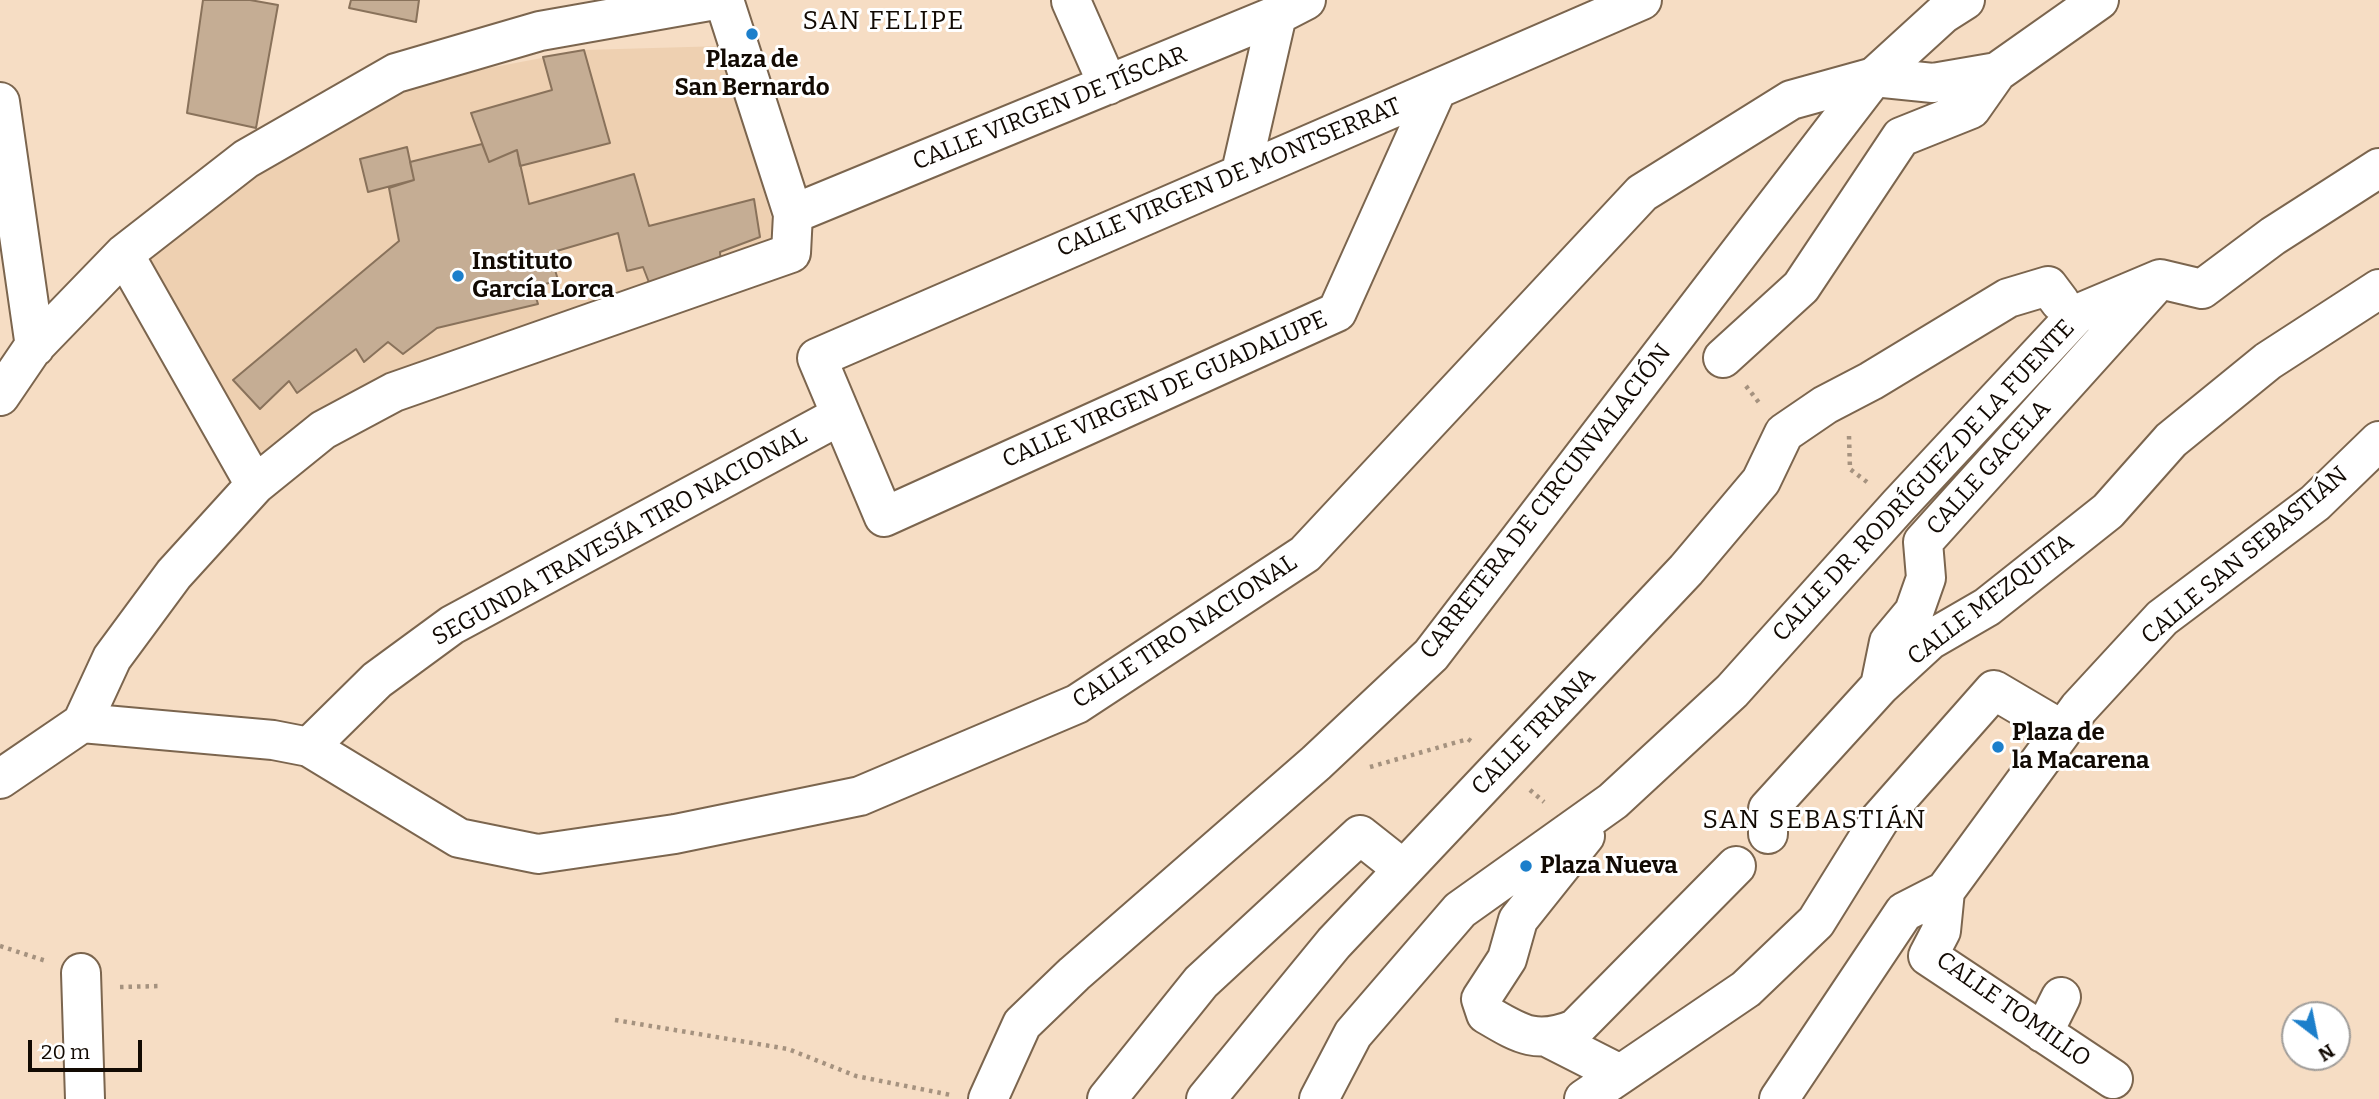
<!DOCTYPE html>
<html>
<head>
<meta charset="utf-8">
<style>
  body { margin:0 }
  #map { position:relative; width:2379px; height:1099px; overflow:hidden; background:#f6ddc4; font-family:Bitter,serif }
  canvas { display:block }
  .north { position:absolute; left:2281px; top:1001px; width:70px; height:70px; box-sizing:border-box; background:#fff; border:2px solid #a09d9a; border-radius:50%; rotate:148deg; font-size:19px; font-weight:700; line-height:28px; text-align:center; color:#120a03 }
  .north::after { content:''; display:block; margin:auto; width:24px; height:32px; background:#1c7fcb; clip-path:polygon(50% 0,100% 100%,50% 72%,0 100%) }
  .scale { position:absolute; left:28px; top:1040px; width:114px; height:32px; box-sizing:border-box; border:4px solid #120a03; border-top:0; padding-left:9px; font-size:21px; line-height:24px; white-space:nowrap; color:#120a03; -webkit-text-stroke:5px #fff; paint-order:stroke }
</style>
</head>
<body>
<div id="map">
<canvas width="2379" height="1099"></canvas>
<div class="north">N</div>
<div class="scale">20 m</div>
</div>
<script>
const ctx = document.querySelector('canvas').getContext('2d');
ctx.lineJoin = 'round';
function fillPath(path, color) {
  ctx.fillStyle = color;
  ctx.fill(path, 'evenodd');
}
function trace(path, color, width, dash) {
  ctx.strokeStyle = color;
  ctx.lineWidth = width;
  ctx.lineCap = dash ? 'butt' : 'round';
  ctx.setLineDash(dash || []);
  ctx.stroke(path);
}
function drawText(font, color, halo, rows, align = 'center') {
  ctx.font = font + ' Bitter,serif';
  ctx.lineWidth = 6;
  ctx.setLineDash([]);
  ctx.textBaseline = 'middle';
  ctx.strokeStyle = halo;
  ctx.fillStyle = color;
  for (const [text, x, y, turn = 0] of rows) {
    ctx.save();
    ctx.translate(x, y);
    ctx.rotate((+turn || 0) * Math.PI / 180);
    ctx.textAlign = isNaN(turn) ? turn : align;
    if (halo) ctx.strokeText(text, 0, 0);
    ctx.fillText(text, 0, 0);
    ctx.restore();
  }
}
const built = new Path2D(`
  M723,46L777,238L394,392L251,477L137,252L246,173L431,79L584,50Z`);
const building = new Path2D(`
  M203,0H250L278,5L256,128L187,113Z
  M351,0H419L416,22L349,8Z
  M584,50L610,143L520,166L517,150L489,162L471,113L552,90L543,57Z
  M482,144L489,162L517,150L529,204L634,174L649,226L754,199L760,237L720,252L721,266L650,285L643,267L627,271L618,233L550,253L558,280L533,288L538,304L437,328L403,354L388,342L364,362L356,349L297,393L289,381L260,409L233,380L399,241L389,188L414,180L410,162Z
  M407,147L414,180L368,192L360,159Z`);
const path = new Path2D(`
  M1746,386L1760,404
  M1849,436L1850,469L1867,482
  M1370,767L1468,739L1472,742
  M1530,790L1544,802
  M0,946L46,961
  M120,987L161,986
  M615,1020L788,1049L856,1076L951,1095`);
const minor = new Path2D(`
  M1071,1L1108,85
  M1437,89L1337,312L884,517L817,358L1642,0
  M0,102L35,347
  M1241,172L1277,15
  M793,214L1277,15L1306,0
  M124,254L255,485
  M1723,358L1801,287L1901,137L1971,109L1997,72
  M0,396L32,349L124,254L246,159L396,73L540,31L715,0
  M1880,686L1889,642L1914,612L1926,578L1923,542L2151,289
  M82,723L112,658L174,574L255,485L323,430L394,392L791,253L793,214L724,0
  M309,747L377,680L452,625L841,415
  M0,779L82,723L273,740L309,747L459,838L538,854L675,834L860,796L1077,704L1305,554L1642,193L1791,100L1874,77L1933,83L1997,72L2099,0
  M1768,834V809L1880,686L1930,640L1987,607L2108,511L2171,440L2268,361L2379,289
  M1585,836L1518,920L1507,959L1481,999L1486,1014C1520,1034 1536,1045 1575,1029L1736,866
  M1945,891L1941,931L1928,956L2113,1079
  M81,973L85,1099
  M2043,1033L2061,997
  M1551,1039L1618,1073
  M1107,1099L1201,982L1360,835L1403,869
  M1206,1099L1334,943L1686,570L1761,481L1784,433L1825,405L1871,381L2008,298L2048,286L2060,302
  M1319,1099L1353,1034L1460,910L1613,801L1732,691L1899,505L2077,314L2160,279L2202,289L2273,236L2379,168
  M1584,1099L1746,989L1816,922L1880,819L1994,690L2062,730
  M1779,1099L1904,912L1945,891L2079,708L2162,618L2315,503L2379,441`);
const major = new Path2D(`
  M988,1099L1022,1024L1074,974L1316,763L1431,655L1874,77L1943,14L1965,0`);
const markers = [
  [752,34,7,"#1c7fcb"],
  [458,276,7,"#1c7fcb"],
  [1998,747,7,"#1c7fcb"],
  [1526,866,7,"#1c7fcb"]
];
const poiNames = [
  ["Plaza de",752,60,"center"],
  ["San Bernardo",752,88,"center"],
  ["Instituto",472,262],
  ["García Lorca",472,290],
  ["Plaza de",2012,733],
  ["la Macarena",2012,761],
  ["Plaza Nueva",1540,866]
];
const streetNames = [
  ["CALLE VIRGEN DE TÍSCAR",1050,109,-22],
  ["CALLE VIRGEN DE MONTSERRAT",1229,178,-23],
  ["CALLE VIRGEN DE GUADALUPE",1165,390,-24],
  ["CALLE GACELA",1989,468,-48],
  ["CALLE DR. RODRÍGUEZ DE LA FUENTE",1924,481,-47],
  ["CARRETERA DE CIRCUNVALACIÓN",1546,502,-52],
  ["SEGUNDA TRAVESÍA TIRO NACIONAL",620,537,-29],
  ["CALLE SAN SEBASTIÁN",2245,556,-40],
  ["CALLE MEZQUITA",1991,600,-37],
  ["CALLE TIRO NACIONAL",1185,632,-33],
  ["CALLE TRIANA",1534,732,-46],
  ["CALLE TOMILLO",2013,1010,35]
];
const neighbourhoodNames = [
  ["SAN FELIPE",884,22],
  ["SAN SEBASTIÁN",1815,821]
];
fillPath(built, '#eed0b1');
fillPath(building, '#c5ad94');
trace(building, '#89725b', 2);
trace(minor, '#7b654e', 42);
trace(major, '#7b654e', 42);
trace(path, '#a5927f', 4.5, [3.5, 5]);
trace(minor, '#fff', 38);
trace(major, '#fff', 38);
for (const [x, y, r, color] of markers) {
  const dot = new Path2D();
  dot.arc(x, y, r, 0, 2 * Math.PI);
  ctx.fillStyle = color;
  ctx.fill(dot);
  trace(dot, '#fff', 2.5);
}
drawText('bold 24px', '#120a03', '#fff', poiNames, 'left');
drawText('24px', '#120a03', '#fff', streetNames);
ctx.letterSpacing = '2px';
drawText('26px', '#120a03', '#fff', neighbourhoodNames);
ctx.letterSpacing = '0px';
</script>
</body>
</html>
